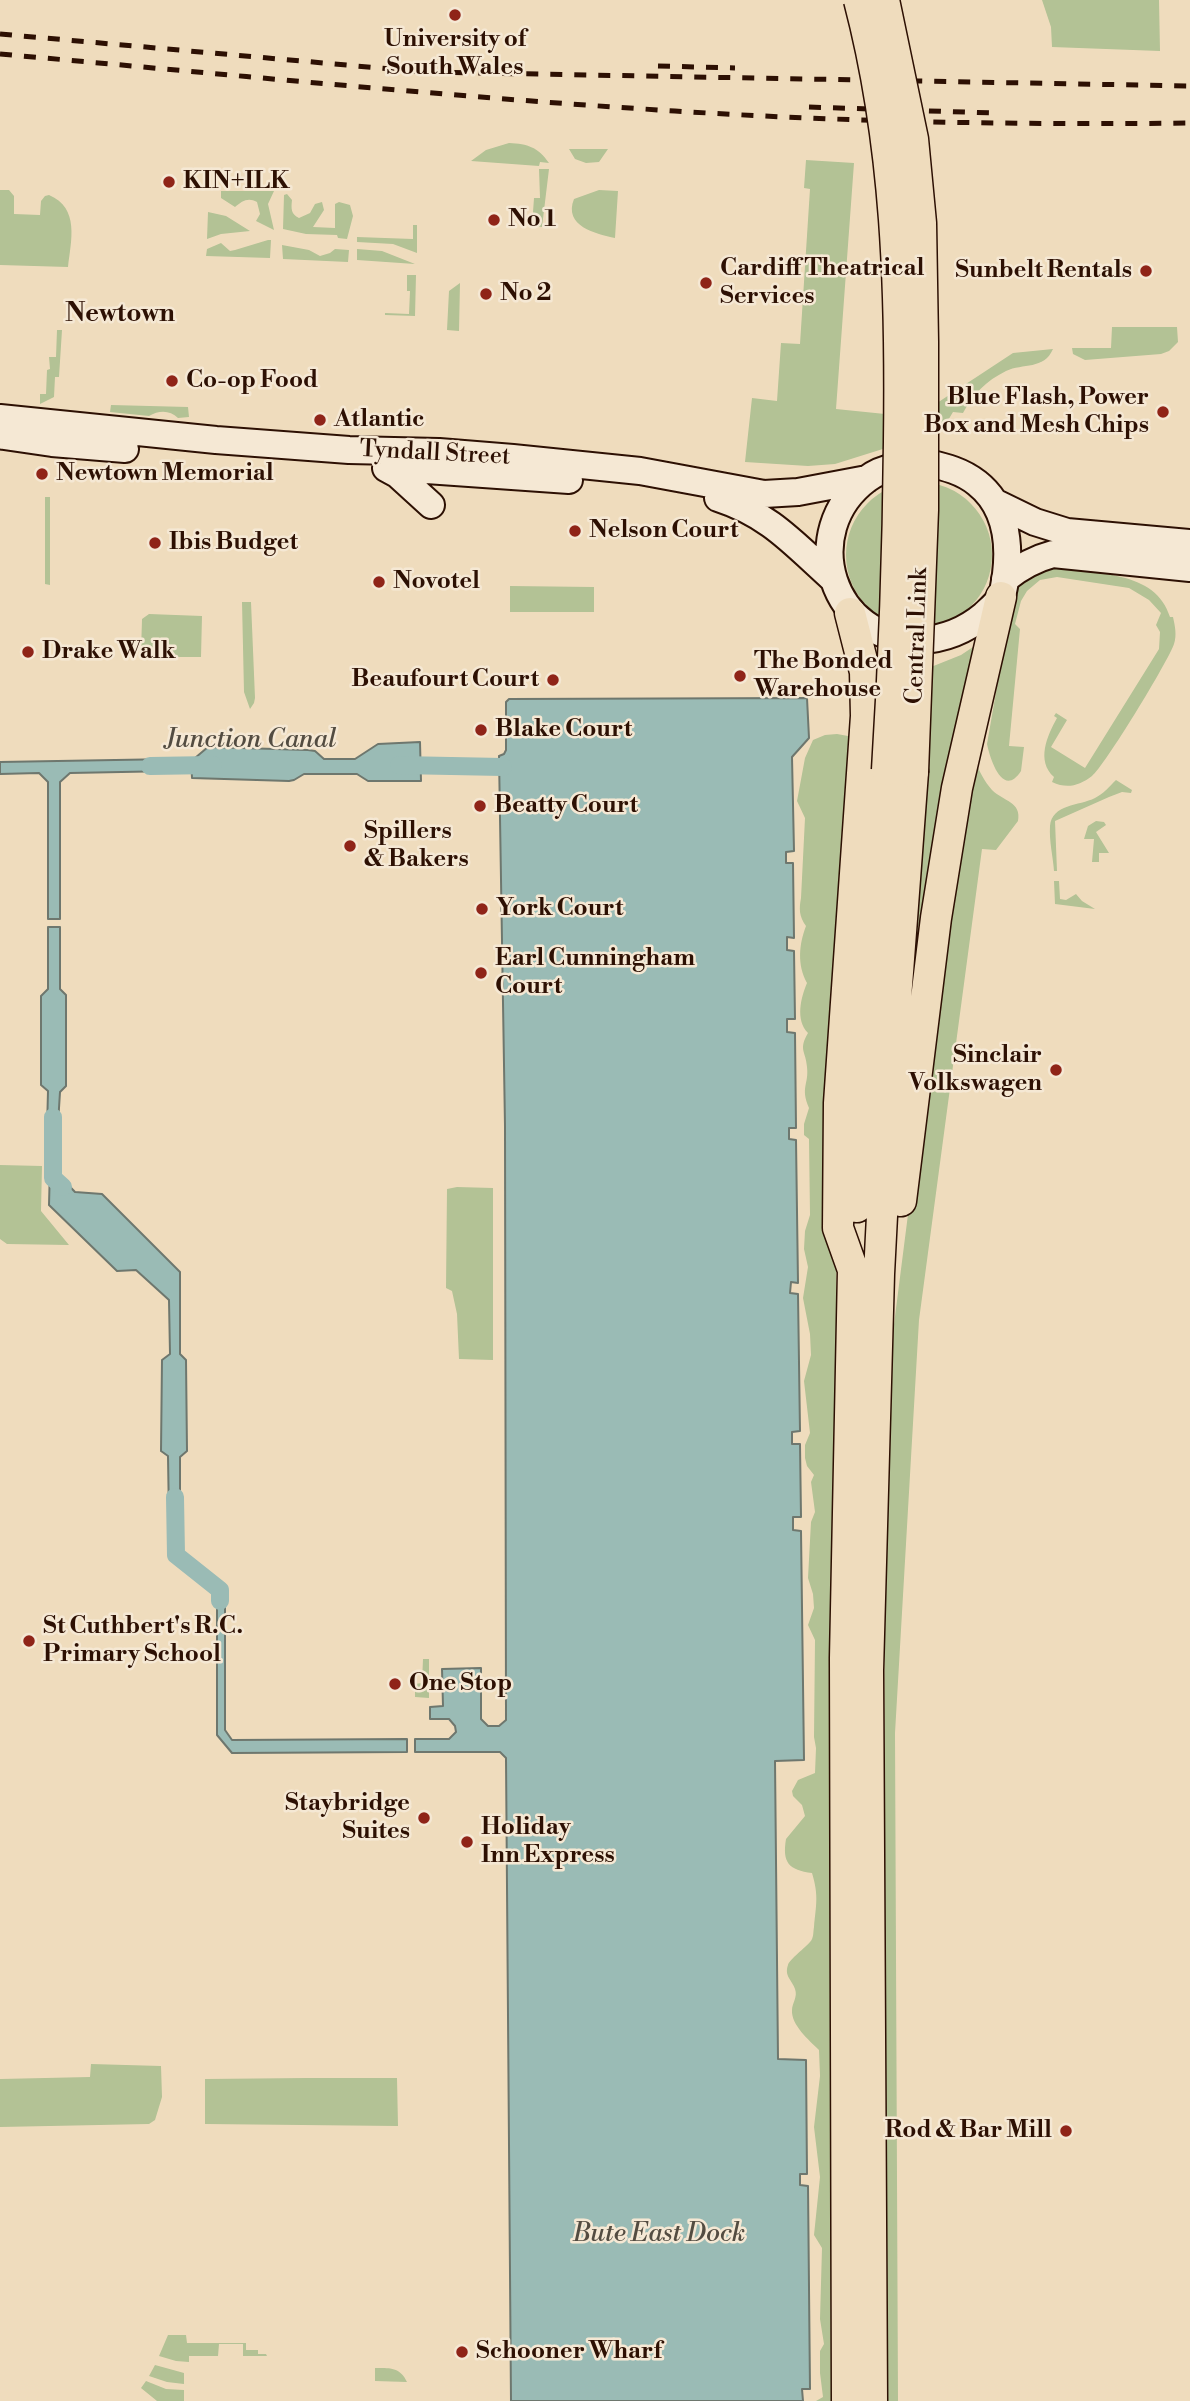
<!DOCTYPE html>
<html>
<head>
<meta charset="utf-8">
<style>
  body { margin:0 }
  canvas { display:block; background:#efdcbd }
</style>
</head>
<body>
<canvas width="1190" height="2401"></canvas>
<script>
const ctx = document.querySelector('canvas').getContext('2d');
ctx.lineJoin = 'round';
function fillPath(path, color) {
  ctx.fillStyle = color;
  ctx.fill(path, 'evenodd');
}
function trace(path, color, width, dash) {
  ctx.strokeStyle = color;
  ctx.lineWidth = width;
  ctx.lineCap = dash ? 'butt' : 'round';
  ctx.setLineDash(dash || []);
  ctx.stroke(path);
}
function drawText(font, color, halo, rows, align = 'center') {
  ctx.font = font + ' "Libre Bodoni",serif';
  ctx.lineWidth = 5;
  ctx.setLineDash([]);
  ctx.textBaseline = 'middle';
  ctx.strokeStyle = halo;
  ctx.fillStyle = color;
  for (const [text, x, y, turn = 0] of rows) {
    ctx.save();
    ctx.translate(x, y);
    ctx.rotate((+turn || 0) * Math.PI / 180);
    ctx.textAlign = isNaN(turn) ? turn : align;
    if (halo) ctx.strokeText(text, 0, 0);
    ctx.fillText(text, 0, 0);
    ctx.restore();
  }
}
const green = new Path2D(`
  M1042,0H1159L1160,51L1052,47L1051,27Z
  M509,143C528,144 538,147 549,163L540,162L539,166L471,161L486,150Z
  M569,149H608L599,162L586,163L575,159Z
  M806,160L854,163L836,409L885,414L937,403L1013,353L1053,349C1044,370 1023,363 1006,371C986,381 973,394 963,413L953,412L947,422L937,432L835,464L808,466L745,462L752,398L777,401L781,343L800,344L810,189L804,188Z
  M539,169H549L542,227L532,226L534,198H540Z
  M0,190H9L14,196V214L40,215L41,201L45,196L49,195C80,208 71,241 68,267L0,265Z
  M599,190L618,191L615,238C596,234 563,226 574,199Z
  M221,191H274L268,204L274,230L256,221L260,214L257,202C248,197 242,201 235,207L221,198Z
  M287,194L292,200C291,209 291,214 299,218L310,213L315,204L322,202L324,210L313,227L335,228V204L339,202L350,205L353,216L347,239L338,238L337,235L306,234L283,229L284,195Z
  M208,212L226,216L250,231L221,234L207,239Z
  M413,225H417V253L393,244L357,242V237L413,239Z
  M268,240H271L270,258L206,256L207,249L221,243L230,251L235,250Z
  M282,245L309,250L320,256L330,253L335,249L349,250L348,262L283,259Z
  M357,249L382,251L415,264L357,260Z
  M407,275H416L415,316L385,315V313L409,314L410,291H407Z
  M460,283L459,331L447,330L449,291Z
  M1112,327H1177L1178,342L1169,351L1161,354L1085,360L1073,354L1072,348H1111Z
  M57,330H62L59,377H55L54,397L40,404V394H46L47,370L50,369L49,357H56Z
  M111,405L188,407L189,417L178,418C170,410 159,410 149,416L110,412Z
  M846 555a73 73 0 1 1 146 0a73 73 0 1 1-146 0Z
  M45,497H50V585L45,584Z
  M1055,568C1095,574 1156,570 1170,617H1173C1175,626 1177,635 1174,644C1169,660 1104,767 1092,776C1079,786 1067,789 1052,782L1054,777C1036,761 1047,736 1057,718L1054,716L1056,713L1067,720L1051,747L1085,768L1159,649L1160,632L1156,625L1161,613L1149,600L1129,588L1057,577L1040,580L1027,591L1021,601L1015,624L1020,629L1009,746L1024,747L1021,771C1003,799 990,759 987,744L1011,606C1021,579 1025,570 1055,568Z
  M510,586L594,587V612H510Z
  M242,602H251L255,698L254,703L250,709L244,692Z
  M149,614L202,616L201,657H146L141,653L142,619Z
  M982,641L912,1059L906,1023L931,667L961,655Z
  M837,734L848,736L856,743L826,1107L823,1177L828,1182L836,1260L837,1356L835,2401H816L823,2397L820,2373V2351L824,2344L820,2319L822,2248L814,2235L820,2177L814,2127L820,2076L819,2050C809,2040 791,2025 792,2010C792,2003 798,1997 795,1989C792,1980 784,1976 788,1965C789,1960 806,1947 810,1942C814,1938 813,1932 814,1927C816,1905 819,1896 812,1873C789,1870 782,1863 786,1839L805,1816L802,1805L793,1796L792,1791L798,1780L815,1773L816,1748L814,1737L815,1640L808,1625L814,1608L813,1594L808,1578L811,1522L815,1512L811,1482L814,1475L807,1466L805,1458V1445L810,1433L804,1381L811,1355L810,1334L803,1298L808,1267L804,1249L805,1231L810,1215L809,1139L804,1135V1124L809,1108C800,1087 809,1085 807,1067C806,1051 798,1050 808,1033C795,1020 801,997 807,983C797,965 799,944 806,926C799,916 799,909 801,898L805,818L797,801L805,758L813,740L825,735Z
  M975,761C980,772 984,781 992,790C1003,801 1022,802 1018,821L996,850L982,849L919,1320L895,1733L898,2401H886L884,1436L893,1332L956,838Z
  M1116,780L1132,790L1131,793L1122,792L1109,797L1055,821L1057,871H1054C1053,857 1049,841 1050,826C1052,804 1079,806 1095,798C1103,794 1109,787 1116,780Z
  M1096,821L1104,822L1106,825L1096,832L1109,853H1099V862H1092L1094,839H1084L1088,826Z
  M1054,881H1059L1060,899L1066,900L1076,894L1082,901L1095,909L1055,904Z
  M0,1165L42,1166L41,1211L69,1245L7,1244L0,1239Z
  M457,1187L493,1188V1360L459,1359L457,1314L452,1291L446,1288L447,1189Z
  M423,1659H429V1698L415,1697V1684L422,1683Z
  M91,2064L161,2066L162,2097L155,2120L149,2124L0,2127V2079L90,2077Z
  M307,2078H397L398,2126L205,2124V2079Z
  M168,2335H186L187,2343H246V2350H258V2354H266L267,2356H243V2344H219L218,2356H189V2362L176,2361L159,2356Z
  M155,2365L184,2373V2384L167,2382L149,2376Z
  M375,2368C390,2368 400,2367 407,2382L375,2381Z
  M146,2381L166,2389L184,2390V2401H157L141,2388Z`);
const water = new Path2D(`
  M807,698L809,738L792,757L794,851L786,852V863H793L794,938L787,937V950L794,951L795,1019H787V1032L795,1033L796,1128H789V1139L796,1140L798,1283L791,1282L790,1293L798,1294L800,1431L792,1432V1444H800L801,1517H793V1530L801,1531L804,1760L775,1761L778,2059L806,2060L807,2174H800V2185L808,2186L810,2389H802L803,2401H511L506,1758L500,1752H415V1739H449L456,1732L455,1726L449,1719H430V1707L443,1706L442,1669L481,1668V1719L488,1726H499L506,1720L505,1126L499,756L504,754L506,750V702L509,699Z
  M420,742L421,781H368L357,774H304L294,780L289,781L192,778L191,758H195L208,747L308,750L315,751L324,759H355L378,744Z
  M173,759V771L70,773L60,782V919H48V782L39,773L0,774V762Z
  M48,927H60V989L66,995V1086L60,1092L57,1140H50V1131L47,1129L48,1091L41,1085V996L48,989Z
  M50,1167H57V1173L75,1192L102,1194L180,1272V1354L186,1360L187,1451L180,1457V1521L169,1520L168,1456L161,1451L162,1360L170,1354L169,1300L136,1270L117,1271L49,1205Z
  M169,1529H181L182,1555L190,1561L185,1568L169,1556Z
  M215,1580L225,1588V1730L232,1740L407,1739V1752L232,1753L217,1735V1594L209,1588Z`);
const canal = new Path2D(`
  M399,765L503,767
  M150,766L213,765
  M53,1117V1178L63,1187
  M175,1497L176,1555L220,1590V1601`);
const secondary = new Path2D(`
  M0,418L216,440L349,450L439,452L513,458L640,471L764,494L798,492L867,479
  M4,436L52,443L125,449
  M928,463C945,467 962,471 977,483C1005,505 1010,541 1006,574C1005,581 1004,589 1002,595C999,602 989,610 984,615C966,630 944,639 921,640C831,643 797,531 867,479C884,466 907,464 928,463Z
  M386,468L397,474L431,505
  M398,468L569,480
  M718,498C770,515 793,543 832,578
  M996,503L1035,522L1067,532L1190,543
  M1005,579C1020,567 1034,559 1053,554L1190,568`);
const primary = new Path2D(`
  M901,1201L936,918L957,788L1001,597
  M857,1207L887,770
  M847,2401L845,1658L853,1270L838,1228L839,1103L866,716L865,672L850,613
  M872,2401L868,1670L879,1274L887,1119L913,772`);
const rail = new Path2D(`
  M0,34L424,72L1190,86
  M0,54C225,74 449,97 675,111C846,122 1018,125 1190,123
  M658,66L735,68
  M809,107L994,113`);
const primaryBridge = new Path2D(`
  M859,0C897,145 901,292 899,442C898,551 894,661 887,770
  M884,0L913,139L921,223L923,342V510L913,772`);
const markers = [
  [455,15,7,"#8f2418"],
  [169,182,7,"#8f2418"],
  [494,220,7,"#8f2418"],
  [1146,271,7,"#8f2418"],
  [706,283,7,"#8f2418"],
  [486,294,7,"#8f2418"],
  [172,381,7,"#8f2418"],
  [1163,412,7,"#8f2418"],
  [320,420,7,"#8f2418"],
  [42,474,7,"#8f2418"],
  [575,531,7,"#8f2418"],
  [155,543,7,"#8f2418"],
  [379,582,7,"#8f2418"],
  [28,652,7,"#8f2418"],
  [740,676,7,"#8f2418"],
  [553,680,7,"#8f2418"],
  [481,730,7,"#8f2418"],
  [480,806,7,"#8f2418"],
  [350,846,7,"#8f2418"],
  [482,909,7,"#8f2418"],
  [481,973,7,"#8f2418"],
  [1056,1070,7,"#8f2418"],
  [29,1641,7,"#8f2418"],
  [395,1684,7,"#8f2418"],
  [424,1818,7,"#8f2418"],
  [467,1842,7,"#8f2418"],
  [1066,2131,7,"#8f2418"],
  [462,2352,7,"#8f2418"]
];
const poiNames = [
  ["University of",455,40,"center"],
  ["South Wales",455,68,"center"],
  ["KIN+ILK",183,182],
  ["No 1",508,220],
  ["Cardiff Theatrical",720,269],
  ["Services",720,297],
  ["Sunbelt Rentals",1132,271,"right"],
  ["No 2",500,294],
  ["Co-op Food",186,381],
  ["Blue Flash, Power",1149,398,"right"],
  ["Box and Mesh Chips",1149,426,"right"],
  ["Atlantic",334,420],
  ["Newtown Memorial",56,474],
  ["Nelson Court",589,531],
  ["Ibis Budget",169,543],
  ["Novotel",393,582],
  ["Drake Walk",42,652],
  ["The Bonded",754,662],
  ["Warehouse",754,690],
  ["Beaufourt Court",539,680,"right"],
  ["Blake Court",495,730],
  ["Beatty Court",494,806],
  ["Spillers",364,832],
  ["& Bakers",364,860],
  ["York Court",496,909],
  ["Earl Cunningham",495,959],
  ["Court",495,987],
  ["Sinclair",1042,1056,"right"],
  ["Volkswagen",1042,1084,"right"],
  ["St Cuthbert's R.C.",43,1627],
  ["Primary School",43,1655],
  ["One Stop",409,1684],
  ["Staybridge",410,1804,"right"],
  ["Suites",410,1832,"right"],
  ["Holiday",481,1828],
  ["Inn Express",481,1856],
  ["Rod & Bar Mill",1052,2131,"right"],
  ["Schooner Wharf",476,2352]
];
const streetNames = [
  ["Tyndall Street",435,454,3],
  ["Central Link",918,636,-88]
];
const neighbourhoodNames = [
  ["Newtown",120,315]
];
const waterNames = [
  ["Junction Canal",251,741],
  ["Bute East Dock",659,2235]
];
fillPath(green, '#b3c295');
fillPath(water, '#9abbb5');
trace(water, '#6e776e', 2);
trace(canal, '#9abbb5', 18);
trace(secondary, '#2d1003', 30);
trace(primary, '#2d1003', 33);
trace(secondary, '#f5e8d4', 26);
trace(primary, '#efdcbd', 30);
trace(rail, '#2d1003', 5, [12, 12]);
trace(primaryBridge, '#2d1003', 33, []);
trace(primaryBridge, '#efdcbd', 30);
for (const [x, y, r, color] of markers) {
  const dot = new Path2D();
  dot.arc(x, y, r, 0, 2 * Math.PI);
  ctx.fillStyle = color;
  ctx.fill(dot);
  trace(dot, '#f5e8d4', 2.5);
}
drawText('bold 24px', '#2d1003', '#f5e8d4', poiNames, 'left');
drawText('24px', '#2d1003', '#f5e8d4', streetNames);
drawText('bold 26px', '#2d1003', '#f5e8d4', neighbourhoodNames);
drawText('italic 26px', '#534c41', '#f5e8d4', waterNames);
</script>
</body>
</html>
